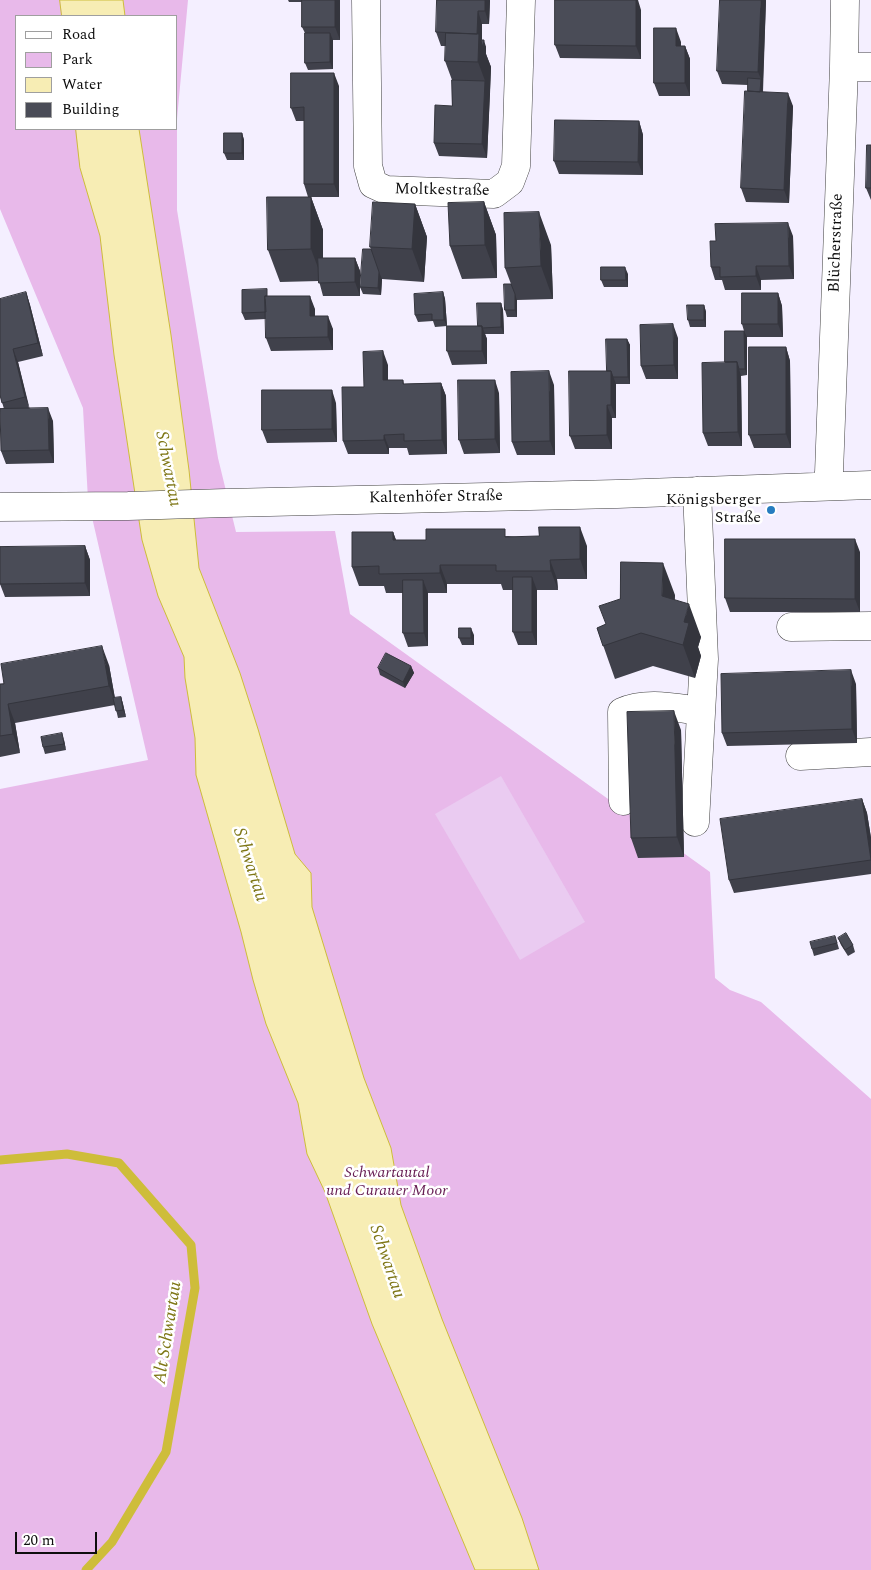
<!DOCTYPE html>
<html>
<head>
<meta charset="utf-8">
<style>
  body { margin:0 }
  #map { position:relative; width:871px; height:1570px; overflow:hidden; background:#f4efff; font-family:Spectral,serif }
  canvas { display:block }
  .legend { position:absolute; left:15px; top:15px; width:162px; height:115px; box-sizing:border-box; background:#fff; border:1px solid #9f9f9f; margin:0; padding:6px 9px; list-style:none; font-size:15px; color:#0e0e0e }
  .legend li { display:flex; align-items:center; gap:10px; height:25px }
  .legend b { width:25px; border:1px solid #9f9f9f }
  .scale { position:absolute; left:15px; top:1532px; width:82px; height:22px; box-sizing:border-box; border:2px solid #0e0e0e; border-top:0; padding-left:6px; font-size:15px; line-height:18px; white-space:nowrap; color:#0e0e0e; -webkit-text-stroke:4px #fff; paint-order:stroke }
</style>
</head>
<body>
<div id="map">
<canvas width="871" height="1570"></canvas>
<ul class="legend">
<li><b style="height:6px;background:#fff"></b>Road</li>
<li><b style="height:14px;background:#e8b9ea"></b>Park</li>
<li><b style="height:14px;background:#f7edb4"></b>Water</li>
<li><b style="height:14px;background:#4a4c57"></b>Building</li>
</ul>
<div class="scale">20 m</div>
</div>
<script>
const ctx = document.querySelector('canvas').getContext('2d');
ctx.lineJoin = 'round';
function fillPath(path, color) {
  ctx.fillStyle = color;
  ctx.fill(path, 'evenodd');
}
function trace(path, color, width, dash) {
  ctx.strokeStyle = color;
  ctx.lineWidth = width;
  ctx.lineCap = dash ? 'butt' : 'round';
  ctx.setLineDash(dash || []);
  ctx.stroke(path);
}
function drawText(font, color, halo, rows, align = 'center') {
  ctx.font = font + ' Spectral,serif';
  ctx.lineWidth = 5;
  ctx.setLineDash([]);
  ctx.textBaseline = 'middle';
  ctx.strokeStyle = halo;
  ctx.fillStyle = color;
  for (const [text, x, y, turn = 0] of rows) {
    ctx.save();
    ctx.translate(x, y);
    ctx.rotate((+turn || 0) * Math.PI / 180);
    ctx.textAlign = isNaN(turn) ? turn : align;
    if (halo) ctx.strokeText(text, 0, 0);
    ctx.fillText(text, 0, 0);
    ctx.restore();
  }
}
const green = new Path2D(`
  M0,0H188L177,119V210L218,458L236,532L335,531L350,614L710,872L715,978L730,990L761,1002L871,1099V1570H0V789L148,760L88,500L83,408L0,209ZM16,16H176V129H16Z`);
const pitch = new Path2D(`
  M501,776L585,922L520,960L435,814Z`);
const water = new Path2D(`
  M60,0H123L125,16H62Z
  M76,129H139L171,335L189,470L199,568L240,673L258,729L295,854L311,873L312,907L364,1078L391,1148L401,1205L442,1319L522,1518L539,1570H475L372,1324L325,1192L307,1154L298,1103L266,1024L253,980L241,932L196,775L195,738L185,678L184,657L158,596L142,540L114,355L100,236L80,168Z`);
const stream = new Path2D(`
  M0,1160L67,1154L119,1163L191,1245L195,1288L166,1452L112,1542L86,1570`);
const minor = new Path2D(`
  M366,0L368,166L373,184L386,190L494,194L510,182L516,166L521,0
  M844,67H871
  M825,486L829,473L844,67L845,0
  M0,507L128,506L226,503L617,494L871,485
  M791,627L871,626
  M800,756L871,752
  M623,801L622,712C646,701 676,708 701,711
  M695,822L704,659L697,491`);
const wall = new Path2D(`
  M288,0H340V40H333V69L308,70L305,63V33L302,27V2H289Z
  M490,0L489,24H482V40L486,47V54L491,67L487,158L439,156L434,143L452,106V80L445,61L446,46H441L436,32Z
  M766,0L763,92L793,106L789,203L746,202L741,188L748,85L722,84L717,71Z
  M641,10V59L560,58L555,45Z
  M681,42V46H685L690,59V96H659L654,83Z
  M339,86V197H311L323,230V258H355L360,271V296H323L319,281L280,282L268,250L308,197L304,184V121H296L291,108Z
  M639,121L643,135V175L559,174L554,161Z
  M242,133L244,140V160H227L224,153Z
  M871,145V200L866,188Z
  M484,202L496,235L497,278L462,279L450,246Z
  M415,204L427,237L424,282L382,279L381,295L363,294L360,287L371,249L370,247Z
  M793,236L794,279L761,280V290H725L722,280H715L711,267Z
  M551,245L553,299L517,300V317H507L505,310L511,284L505,268Z
  M628,274V287H604L601,280Z
  M26,292L30,305L43,356L18,362L29,408L53,421L54,463L6,464L1,451L4,409L0,395Z
  M443,292L445,299L447,326L435,327L433,321L418,322L415,315Z
  M778,293L782,306L783,337H747V375L741,376L742,446H708L703,433L725,362L744,331L742,324Z
  M270,296L315,309V316L333,329V350L271,351L266,338V319L245,320L242,313Z
  M501,303L503,310L504,334H485L487,339V364L452,365L447,351L478,326Z
  M704,305L706,312V327H690L688,320Z
  M678,338V379H646L641,366Z
  M627,339L630,345V384H616V418H612V449H575L570,436L607,371Z
  M786,347L790,361L791,448H754L749,435Z
  M388,365V380H403L404,384L441,383L446,396L447,454L409,455L407,448H389V454H348L343,441L364,387Z
  M554,385L555,455H517L512,442Z
  M499,393L500,453L464,454L459,440Z
  M336,403L337,442L267,443L262,430Z
  M393,532L396,540H426L508,536L587,546V579H557L558,590H537V645H518L513,632V590H503L501,584H447V593H428V646L408,647L403,633V593H386L384,586H359L352,567Z
  M85,546L90,560V596L5,597L0,584Z
  M860,552V612H730L725,598Z
  M675,595L674,600L701,637L698,647L701,656L695,678L653,666L615,679L597,628Z
  M474,635V645H462L459,638Z
  M109,665L115,698L121,697L123,704L126,717L118,718L115,705L15,723L20,753L0,757V684Z
  M411,666L414,673L405,688L380,675L378,668Z
  M856,684L857,743L727,746L722,733Z
  M681,730L684,857L638,858L631,838Z
  M64,740L66,750L45,754L43,747Z
  M862,799L867,813L871,838V874L734,893L729,880Z
  M838,938L853,945L855,952L848,956L841,945Z
  M837,942L839,949L814,956L812,949Z`);
const shadedWall = new Path2D(`
  M335,0H340V40L335,27Z
  M485,0H490L489,24L485,11Z
  M636,0H638L641,10V59L636,46Z
  M761,0H766L762,105L760,98L761,79L758,72Z
  M478,11L482,24V43L484,40L486,47V54L491,67L490,94L478,62L477,34Z
  M676,28L681,42V59L676,46Z
  M330,33L333,40V69L330,62Z
  M685,46L690,59V96L685,83Z
  M334,73L339,86V197L334,184Z
  M485,81L490,94L487,158L482,144Z
  M788,93L793,106L789,203L784,190Z
  M639,121L643,135V175L638,162Z
  M242,133L244,140V160L242,153Z
  M311,197L323,230V281L311,249Z
  M484,202L496,235L497,278L485,245Z
  M415,204L427,237L424,282L412,249Z
  M539,212L551,245L553,299L541,266Z
  M788,223L793,236L794,279L789,266Z
  M355,258L360,271V296L355,282Z
  M756,266L761,280V290L756,276Z
  M625,267L628,274V287L626,280Z
  M379,272L382,279L381,295L378,288Z
  M26,292L30,305L43,356L38,343Z
  M443,292L445,299L447,326L444,320Z
  M778,293L782,306L783,337L778,324Z
  M515,294L517,300V317L515,310Z
  M310,296L315,309V330L310,316Z
  M501,303L503,310L504,334L501,327Z
  M704,305L706,312V327L704,320Z
  M328,316L333,329V350L328,337Z
  M673,324L678,338V379L674,365Z
  M482,326L487,339V364L482,351Z
  M744,331L747,337V375L745,369Z
  M627,339L630,345V384L628,377Z
  M786,347L790,361L791,448L786,434Z
  M13,349L18,362L30,410L25,397Z
  M383,351L388,365V393L383,380Z
  M737,362L741,376L742,446L738,432Z
  M549,371L554,385L555,455L550,441Z
  M611,371L616,384V418L611,405Z
  M495,380L499,393L500,453L495,439Z
  M441,383L446,396L447,454L442,440Z
  M332,390L336,403L337,442L332,429Z
  M607,405L612,418V449L607,435Z
  M48,408L53,421L54,463L49,450Z
  M384,435L389,448V454L384,440Z
  M580,527L587,546V579L580,559Z
  M393,532L400,551L393,540Z
  M855,539L860,552V612L855,599Z
  M85,546L90,560V596L85,583Z
  M550,560L557,579L558,590L551,571Z
  M663,563L675,595L674,629L662,596Z
  M440,565L447,584V593L440,573Z
  M532,577L537,590V645L532,632Z
  M423,580L428,593V646L424,633Z
  M689,604L701,637L698,647L701,656L695,678L683,645L684,622Z
  M471,628L474,635V645L471,638Z
  M102,646L109,665L116,705L109,686Z
  M411,666L414,673L405,688L403,682Z
  M851,670L856,684L857,743L852,729Z
  M121,697L123,704L126,717L123,710Z
  M8,704L15,723L20,753L13,734Z
  M674,711L681,730L684,857L677,837Z
  M62,733L64,740L66,750L64,744Z
  M862,799L867,813L871,838V859Z`);
const building = new Path2D(`
  M302,0H335V27H302Z
  M437,0H485V11H478L477,34L436,32Z
  M555,0H636V46L555,45Z
  M720,0H761L758,72L717,71Z
  M654,28H676V46H685V83H654Z
  M305,33H330V62L305,63Z
  M446,33L479,34L478,62L445,61Z
  M481,40H484L483,47Z
  M291,73H334V184H304V107L291,108Z
  M748,78L761,79L760,92L748,91Z
  M452,80L485,81L482,144L434,143L435,105L452,106Z
  M745,91L788,93L784,190L741,188Z
  M555,120L639,121L638,162L554,161Z
  M224,133H242V153H224Z
  M867,145H871V188H866Z
  M267,197H311V249L268,250Z
  M373,202L415,204L412,249L370,247Z
  M484,202L485,245L450,246L448,203Z
  M539,212L541,266L505,268L504,213Z
  M788,223L789,266H756V276L720,277V267H711L710,241H716L715,224Z
  M363,249H371L379,272L378,288L360,287Z
  M318,258H355V282L319,283Z
  M601,267H625L626,280H601Z
  M504,284H511L515,294V310H505Z
  M267,289V296H265L266,312L242,313V290Z
  M26,292L38,343L13,349L25,397L2,403L0,395V299Z
  M443,292L444,320H432V314L415,315L414,294Z
  M742,293H778V324H742Z
  M265,296H310V316H328V337L266,338Z
  M477,303H501V327L482,328V326H478Z
  M687,305H704V320H688Z
  M673,324L674,365L641,366L640,325Z
  M447,326H482V351H447Z
  M725,331H744L745,369H739L737,362H725Z
  M606,339H627L628,377H613L611,371H607Z
  M749,347H786V434L749,435Z
  M383,351V380H403V384L441,383L442,440L404,441V434L384,435V440L343,441L342,387H364L363,352Z
  M737,362L738,432L703,433L702,363Z
  M549,371L550,441L512,442L511,372Z
  M569,371H611V405H607V435L570,436Z
  M458,380H495V439L459,440Z
  M262,390H332V429L262,430Z
  M48,408L49,450L1,451L0,409Z
  M539,527H580V559L550,560L551,571H496V565H440V573L379,574V566L352,567V532H393V540H426V529H505V537L539,536Z
  M725,539H855V599L725,598Z
  M85,546V583L0,584V547Z
  M621,562L663,563L662,596L689,604L684,622L689,623L683,645L641,633L603,646L597,628L606,624L599,606L620,599Z
  M513,577H532V632H513Z
  M403,580H423L424,633H403Z
  M459,628H471V638H459Z
  M102,646L109,686L8,704L13,734L0,736V684H4L1,664Z
  M386,653L411,666L403,682L378,668Z
  M851,670L852,729L722,733L721,674Z
  M121,697L123,710L116,711L113,698Z
  M674,711L677,837L631,838L627,712Z
  M62,733L64,744L43,747L41,737Z
  M862,799L871,860L729,880L720,819Z
  M846,933L853,945L845,950L838,938Z
  M835,936L837,943L812,949L810,942Z`);
const markers = [
  [771,510,5,"#257cc0"]
];
const streetNames = [
  ["Moltkestraße",442,191,1],
  ["Blücherstraße",837,243,-88],
  ["Kaltenhöfer Straße",436,498,-1]
];
const poiNames = [
  ["Königsberger",761,501],
  ["Straße",761,519]
];
const parkNames = [
  ["Schwartautal",387,1174],
  ["und Curauer Moor",387,1192]
];
const waterNames = [
  ["Schwartau",167,469,79],
  ["Schwartau",249,865,72],
  ["Schwartau",386,1262,71],
  ["Alt Schwartau",169,1333,-81]
];
fillPath(green, '#e8b9ea');
fillPath(pitch, '#eacbf1');
fillPath(water, '#f7edb4');
trace(water, '#cebd3a', 1);
trace(stream, '#cebd3a', 9);
trace(minor, '#414141', 29);
trace(minor, '#fff', 28);
fillPath(wall, '#40414b');
fillPath(shadedWall, '#34353d');
fillPath(building, '#4a4c57');
trace(building, '#34353d', 1);
for (const [x, y, r, color] of markers) {
  const dot = new Path2D();
  dot.arc(x, y, r, 0, 2 * Math.PI);
  ctx.fillStyle = color;
  ctx.fill(dot);
  trace(dot, '#fff', 2);
}
drawText('16px', '#0e0e0e', '#fff', streetNames);
drawText('16px', '#0e0e0e', '#fff', poiNames, 'right');
drawText('italic 16px', '#671d53', '#fff', parkNames);
drawText('italic 18px', '#7e7615', '#fff', waterNames);
</script>
</body>
</html>
